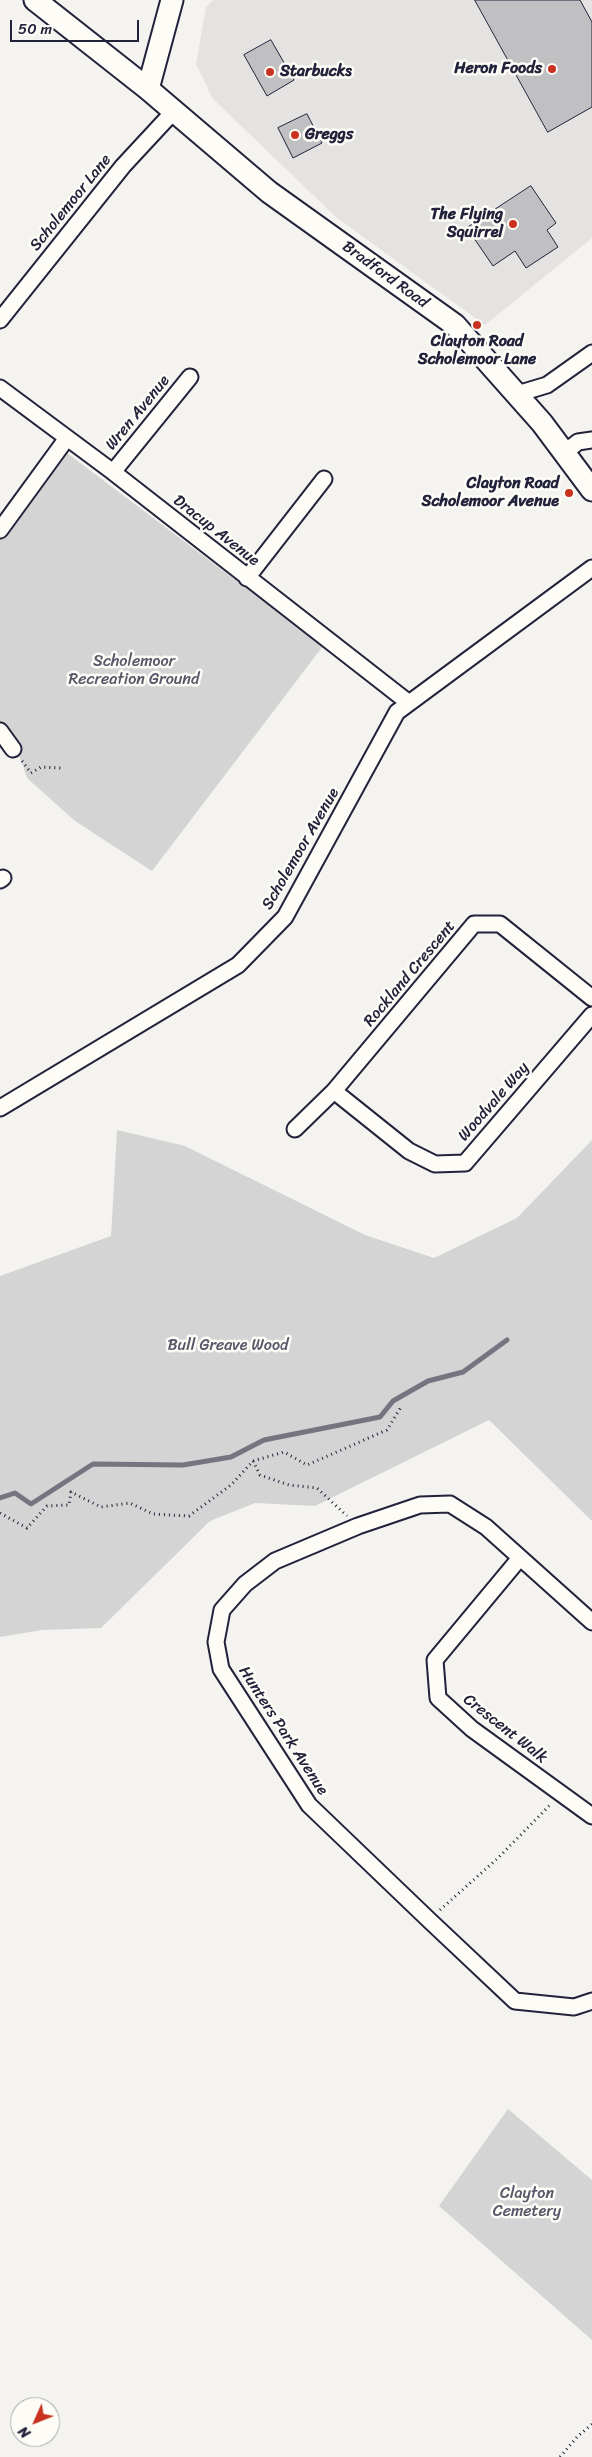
<!DOCTYPE html>
<html>
<head>
<meta charset="utf-8">
<style>
  body { margin:0 }
  #map { position:relative; width:592px; height:2457px; overflow:hidden; background:#f4f3ef; font-family:Sriracha,sans-serif }
  canvas { display:block }
  .north { position:absolute; left:10px; top:2397px; width:50px; height:50px; box-sizing:border-box; background:#fdfcf7; border:1px solid #a5a5ac; border-radius:50%; rotate:226deg; font-size:14px; font-weight:700; line-height:20px; text-align:center; color:#22223b }
  .north::after { content:''; display:block; margin:auto; width:18px; height:22px; background:#c8321e; clip-path:polygon(50% 0,100% 100%,50% 72%,0 100%) }
  .scale { position:absolute; left:10px; top:20px; width:129px; height:22px; box-sizing:border-box; border:2px solid #22223b; border-top:0; padding-left:6px; font-size:15px; line-height:18px; white-space:nowrap; color:#22223b; -webkit-text-stroke:4px #fdfcf7; paint-order:stroke }
</style>
</head>
<body>
<div id="map">
<canvas width="592" height="2457"></canvas>
<div class="north">N</div>
<div class="scale">50 m</div>
</div>
<script>
const ctx = document.querySelector('canvas').getContext('2d');
ctx.lineJoin = 'round';
function fillPath(path, color) {
  ctx.fillStyle = color;
  ctx.fill(path, 'evenodd');
}
function trace(path, color, width, dash) {
  ctx.strokeStyle = color;
  ctx.lineWidth = width;
  ctx.lineCap = dash ? 'butt' : 'round';
  ctx.setLineDash(dash || []);
  ctx.stroke(path);
}
function drawText(font, color, halo, rows, align = 'center') {
  ctx.font = font + ' Sriracha,sans-serif';
  ctx.lineWidth = 5;
  ctx.setLineDash([]);
  ctx.textBaseline = 'middle';
  ctx.strokeStyle = halo;
  ctx.fillStyle = color;
  for (const [text, x, y, turn = 0] of rows) {
    ctx.save();
    ctx.translate(x, y);
    ctx.rotate((+turn || 0) * Math.PI / 180);
    ctx.textAlign = isNaN(turn) ? turn : align;
    if (halo) ctx.strokeText(text, 0, 0);
    ctx.fillText(text, 0, 0);
    ctx.restore();
  }
}
const built = new Path2D(`
  M213,0H592V238L485,325L337,218L213,99L196,64L206,7Z`);
const green = new Path2D(`
  M63,450L323,646L152,871L75,821L27,778L17,749L0,726V536Z
  M117,1130L185,1146L365,1235L434,1258L517,1218L592,1140V1521L489,1420L315,1506L255,1503L210,1521L101,1628L42,1630L0,1637V1276L111,1236Z
  M508,2109L592,2180V2340L439,2206Z`);
const stream = new Path2D(`
  M0,1498L15,1493L31,1504L93,1464L183,1465L231,1457L264,1440L380,1417L393,1401L428,1381L463,1372L507,1340`);
const building = new Path2D(`
  M475,0H580L592,22V107L548,132Z
  M271,40L294,80L267,96L244,55Z
  M307,114L322,143L293,158L278,128Z
  M531,186L556,223L547,230L558,247L526,268L515,251L493,266L467,228Z`);
const path = new Path2D(`
  M22,761L31,773L41,767L61,768
  M253,1461L260,1475L289,1485L317,1488L347,1516
  M0,1513L27,1528L47,1506L69,1505L71,1492L101,1507L130,1503L153,1514L189,1516L231,1485L253,1461L284,1452L307,1465L387,1430L401,1407
  M440,1910L498,1858L551,1804
  M560,2457L577,2437L592,2424`);
const street = new Path2D(`
  M0,320L123,166L174,111
  M0,388L113,472L409,703
  M517,394L547,385L592,353
  M564,453L578,442L592,440
  M113,472L190,377
  M0,530L67,438
  M247,578L324,479
  M0,731L13,749
  M0,880L3,878
  M334,1091L409,1151L435,1164L465,1163L592,1015
  M0,1108L238,965L285,917L397,712L592,568
  M295,1129L334,1091L474,924H500L592,998
  M519,1559L435,1660L438,1698L472,1729L592,1816
  M592,1622L486,1527L450,1504L420,1505L358,1526L275,1561L245,1584L222,1610L216,1642L221,1669L309,1805L429,1920L515,2001L574,2007L592,2001`);
const secondary = new Path2D(`
  M35,0L148,89L269,192L455,325L542,423L592,490
  M148,89L172,0`);
const markers = [
  [552,69,5,"#c8321e"],
  [270,72,5,"#c8321e"],
  [295,135,5,"#c8321e"],
  [513,224,5,"#c8321e"],
  [477,325,5,"#c8321e"],
  [569,493,5,"#c8321e"]
];
const poiNames = [
  ["Heron Foods",542,69],
  ["Starbucks",280,72,"left"],
  ["Greggs",305,135,"left"],
  ["The Flying",503,215],
  ["Squirrel",503,233],
  ["Clayton Road",477,342,"center"],
  ["Scholemoor Lane",477,360,"center"],
  ["Clayton Road",559,484],
  ["Scholemoor Avenue",559,502]
];
const streetNames = [
  ["Scholemoor Lane",71,203,-51],
  ["Bradford Road",385,275,36],
  ["Wren Avenue",138,413,-51],
  ["Dracup Avenue",216,531,38],
  ["Scholemoor Avenue",301,849,-60],
  ["Rockland Crescent",410,974,-50],
  ["Woodvale Way",494,1102,-49],
  ["Crescent Walk",505,1729,38],
  ["Hunters Park Avenue",283,1731,57]
];
const parkNames = [
  ["Scholemoor",134,662],
  ["Recreation Ground",134,680],
  ["Bull Greave Wood",228,1346],
  ["Clayton",527,2194],
  ["Cemetery",527,2212]
];
fillPath(built, '#e4e3e2');
fillPath(green, '#d5d4d5');
trace(stream, '#757582', 5);
fillPath(building, '#c0bfc2');
trace(building, '#22223b', 1);
trace(street, '#22223b', 19);
trace(secondary, '#22223b', 25);
trace(path, '#22223b', 3, [1, 4]);
trace(street, '#fdfcf7', 15);
trace(secondary, '#fdfcf7', 21);
for (const [x, y, r, color] of markers) {
  const dot = new Path2D();
  dot.arc(x, y, r, 0, 2 * Math.PI);
  ctx.fillStyle = color;
  ctx.fill(dot);
  trace(dot, '#fdfcf7', 2);
}
drawText('bold 16px', '#22223b', '#fdfcf7', poiNames, 'right');
drawText('16px', '#22223b', '#fdfcf7', streetNames);
drawText('16px', '#585769', '#fdfcf7', parkNames);
</script>
</body>
</html>
